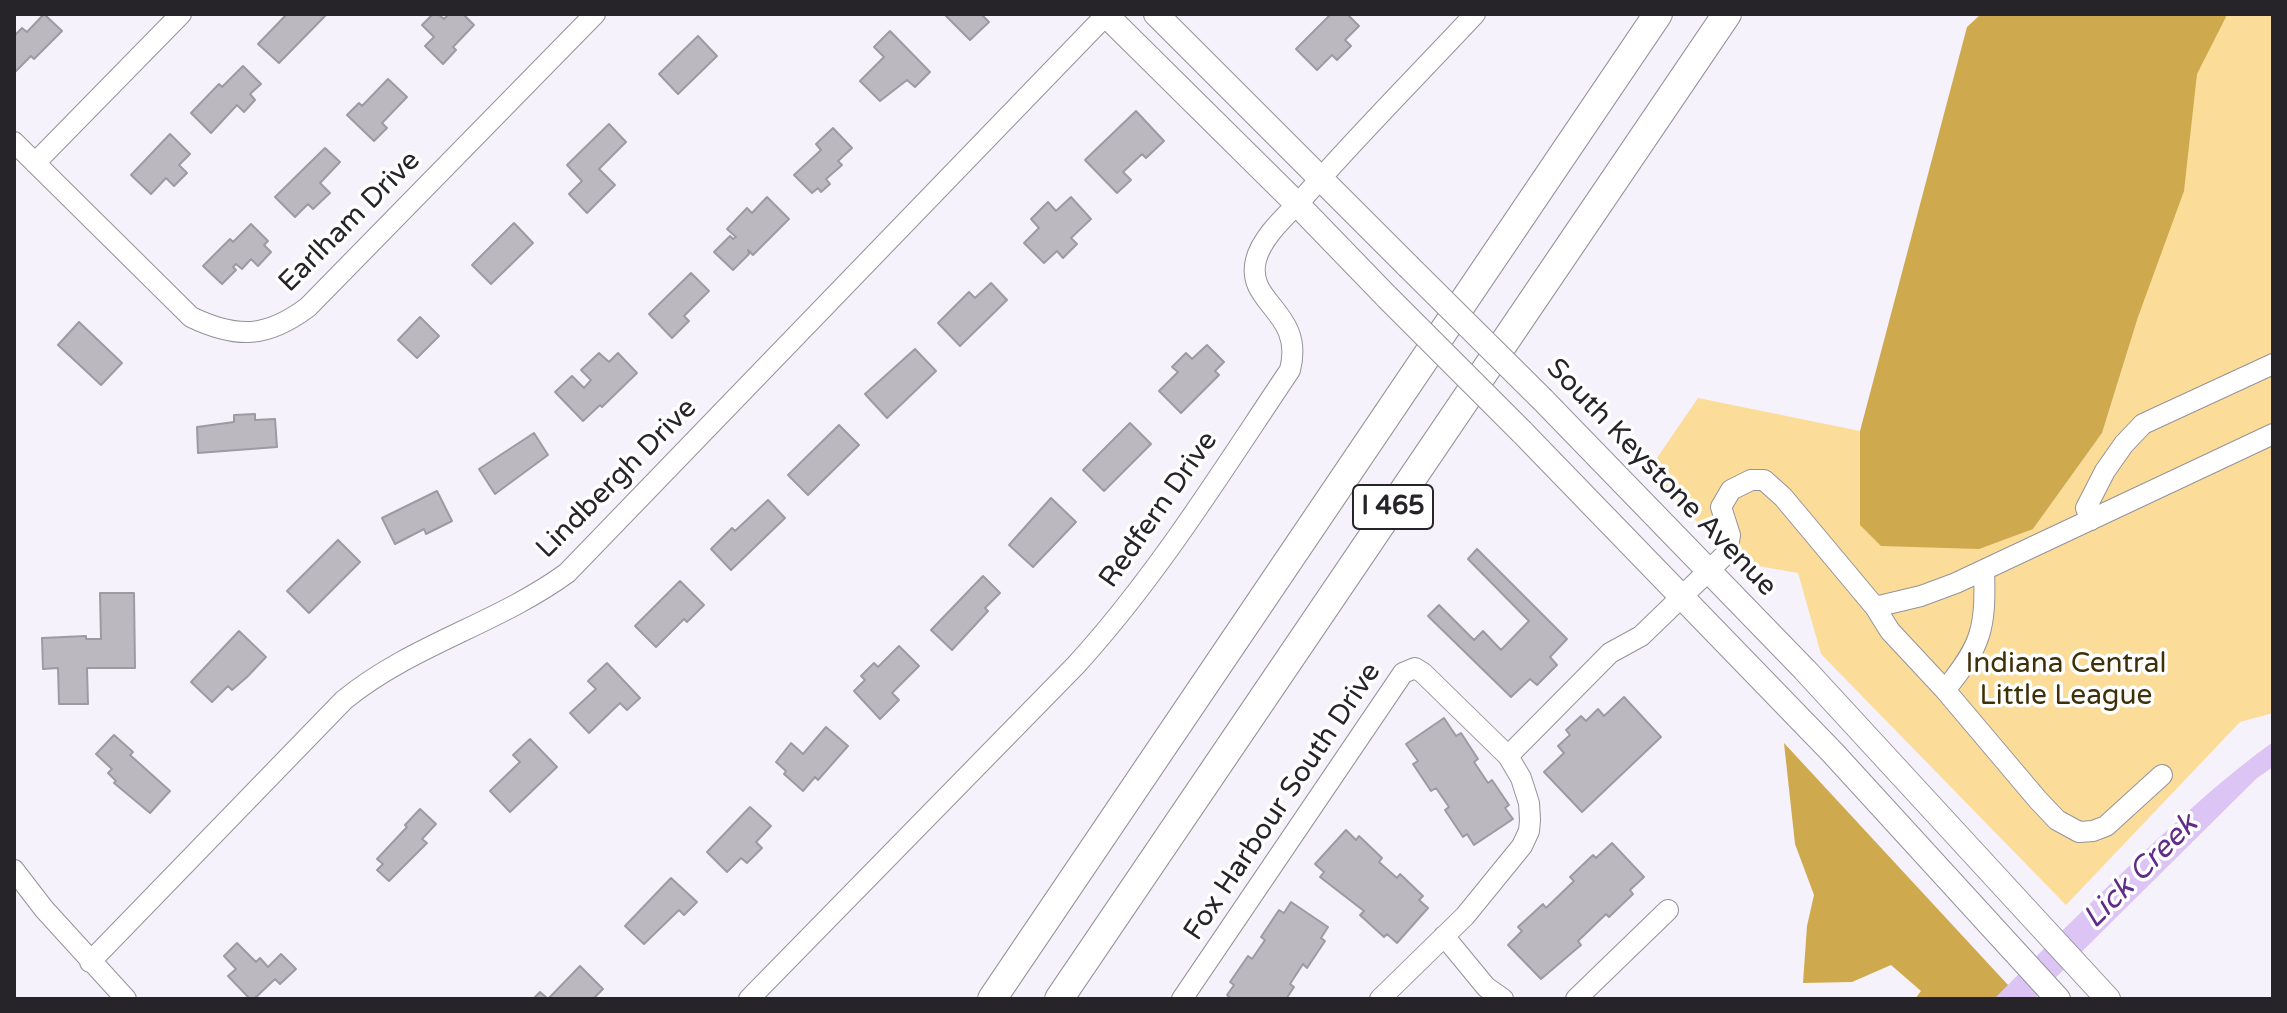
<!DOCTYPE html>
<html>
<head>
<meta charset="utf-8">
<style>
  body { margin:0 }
  #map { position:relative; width:2287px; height:1013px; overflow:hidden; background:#f6f2fb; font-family:"Varela Round",sans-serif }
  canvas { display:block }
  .frame { position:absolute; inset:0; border:16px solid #262428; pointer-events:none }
</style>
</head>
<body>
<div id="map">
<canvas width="2287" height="1013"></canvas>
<div class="frame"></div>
</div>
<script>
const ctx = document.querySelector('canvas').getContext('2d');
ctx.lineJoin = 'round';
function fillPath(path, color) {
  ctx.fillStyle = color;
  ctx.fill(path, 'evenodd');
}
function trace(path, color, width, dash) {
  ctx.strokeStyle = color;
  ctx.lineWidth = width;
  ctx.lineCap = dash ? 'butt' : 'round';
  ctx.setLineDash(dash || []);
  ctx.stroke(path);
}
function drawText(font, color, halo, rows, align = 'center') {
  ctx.font = font + ' "Varela Round",sans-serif';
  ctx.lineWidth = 7;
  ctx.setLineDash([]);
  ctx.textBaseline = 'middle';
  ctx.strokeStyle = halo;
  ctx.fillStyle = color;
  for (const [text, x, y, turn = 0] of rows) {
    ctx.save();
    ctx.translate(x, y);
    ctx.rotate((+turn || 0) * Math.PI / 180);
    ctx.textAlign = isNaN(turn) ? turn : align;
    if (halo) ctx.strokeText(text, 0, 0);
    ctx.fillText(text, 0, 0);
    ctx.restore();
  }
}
const green = new Path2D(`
  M2225,14H2273V713L2240,722L2066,905L1821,654L1798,573L1736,562L1648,471L1698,398L1860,431V525L2033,529L2102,433L2138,317L2197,73L2226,17Z`);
const forest = new Path2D(`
  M1981,14H2225L2226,17L2197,74L2184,191L2138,317L2102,433L2033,529L1979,549L1881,546L1860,525V431L1967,27Z
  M1784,743L2021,999H1915L1921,991L1891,965L1852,982L1803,983L1807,926L1814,895L1795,844Z`);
const water = new Path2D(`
  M2273,742V767L2257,778L2034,999H1994C2044,948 2095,898 2147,849C2188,811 2228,774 2273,742Z`);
const building = new Path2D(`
  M44,14L62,31L34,59L31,56L14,73V36L22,28L27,32Z
  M287,14H327L279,63L258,44Z
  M433,14H438L444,19L449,14H463L474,25L453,47L456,50L443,64L425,46L434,37L422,25Z
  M944,14H981L989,22L970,40Z
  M1331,14H1347L1359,26L1345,40L1351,46L1337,60L1332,55L1317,70L1296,49Z
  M890,31L930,72L915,87L907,80L880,101L860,81L884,57L874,47Z
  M698,36L717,56L678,94L659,74Z
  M243,66L261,84L250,94L255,100L244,112L237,105L211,133L191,113L219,84L222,87Z
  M388,79L407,97L382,123L387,128L374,141L347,115L359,103L362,106Z
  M1136,111L1164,141L1146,158L1142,154L1123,172L1131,180L1117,193L1085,160Z
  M609,124L626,142L599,169L615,185L587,213L569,194L582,181L567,165Z
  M833,128L852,148L838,161L842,165L826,179L830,184L821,192L818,188L812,193L794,175L821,150L816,144Z
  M170,134L190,154L179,165L187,173L174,186L166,178L151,194L131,175Z
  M325,148L340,162L320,183L330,193L313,209L308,204L295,217L275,197Z
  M767,197L789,219L753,255L748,250L749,254L733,270L714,252L730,236L733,239L736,237L727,229L747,208L752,213Z
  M1071,197L1091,219L1071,238L1077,244L1063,258L1057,251L1044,263L1024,243L1039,228L1031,219L1048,202L1056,211Z
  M514,223L533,243L491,284L472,265Z
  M251,224L268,241L264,245L271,252L258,266L251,259L242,269L236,264L233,267L236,270L222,284L203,266L230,239L233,242Z
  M691,273L709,291L684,316L689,321L672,338L649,314Z
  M991,283L1007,300L960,346L938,323L969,292L975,298Z
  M420,317L439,336L417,358L398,340Z
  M79,322L122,363L101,385L58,345Z
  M1207,345L1224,362L1215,371L1219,375L1181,413L1159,391L1178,372L1172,367L1186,353L1192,359Z
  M915,349L936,371L887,418L865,394Z
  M599,353L609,362L618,353L637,373L602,407L600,405L583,421L555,392L572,376L584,388L591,380L581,370Z
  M255,414V420L275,419L277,447L198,453L197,427L234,422V415Z
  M1130,423L1151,444L1104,491L1083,470Z
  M839,425L859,445L808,495L788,475Z
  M534,433L548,455L495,494L479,469Z
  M437,491L452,521L426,534L424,529L395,544L382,518Z
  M1051,498L1076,522L1033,567L1009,545Z
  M768,500L785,518L731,570L711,549L732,528L735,531Z
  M338,540L360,562L309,613L287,591Z
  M1477,549L1567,639L1550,657L1557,665L1537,685L1530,679L1511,697L1428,616L1439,605L1474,640L1483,631L1501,650L1529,621L1468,559Z
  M983,576L1000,593L985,608L988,611L952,650L931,630Z
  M680,581L704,605L687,622L684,619L656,647L635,626Z
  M100,593H134L135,668H87L88,704H59L58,668L43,669L42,638L86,636V639H101Z
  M239,631L266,657L247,677L232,690L228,686L212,702L191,682Z
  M899,646L919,666L892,693L899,700L880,719L854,691L865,680L861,676L874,663L878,667Z
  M607,663L640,698L627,710L620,703L589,733L570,713L596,689L588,681Z
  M1624,697L1661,737L1582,812L1544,772L1564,753L1558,746L1570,735L1566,730L1581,716L1586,721L1598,709L1604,716Z
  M1444,718L1456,736L1461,733L1478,759L1474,762L1488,783L1492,780L1509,805L1505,808L1513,819L1474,845L1467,834L1463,837L1445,810L1449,807L1436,788L1431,791L1413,764L1418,761L1406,744Z
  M826,727L848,746L818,780L815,777L803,791L784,774L786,771L776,762L791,743L803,754Z
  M114,735L133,752L130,755L170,791L150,813L114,783L116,781L108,773L112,769L96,754Z
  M530,739L557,767L510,812L490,791L520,762L513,755Z
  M750,807L771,826L756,842L762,848L747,863L741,858L727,872L707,852Z
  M420,809L436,824L422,839L427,843L389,881L377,870L383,864L377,859L407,827L405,825Z
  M1346,830L1356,840L1359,836L1382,858L1379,862L1397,878L1400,874L1423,896L1419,900L1428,908L1397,943L1387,934L1384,937L1360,915L1364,911L1320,877L1324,872L1315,864Z
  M1612,843L1644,877L1630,890L1633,894L1609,917L1606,914L1578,941L1581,945L1541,979L1508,945L1522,931L1518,927L1543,904L1546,908L1574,881L1570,877L1593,855L1596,858Z
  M671,878L697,902L684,915L679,910L644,944L625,926Z
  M1291,902L1328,927L1321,938L1325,941L1307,968L1303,964L1290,984L1294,987L1286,999H1232L1227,995L1234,985L1230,982L1248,956L1252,959L1265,940L1261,937L1279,910L1284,913Z
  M237,943L256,962L260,958L268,967L281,954L296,969L280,984L275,979L254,999H250L228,976L236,969L224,956Z
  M580,966L603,989L593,999H533L540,992L548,999Z`);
const minor = new Path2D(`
  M14,142L191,317C237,339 267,338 308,307L595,14
  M35,163L181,14
  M2091,520L2086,508L2105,471L2124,444L2143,424L2273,364
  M1984,570C1986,628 1982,645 1945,690L2038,800L2057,820L2079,832L2093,831L2106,826L2162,775
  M1875,607L1890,631L1945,690
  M1508,756L1610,653L1641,636L1727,553L1730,535L1721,507L1731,490L1751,480H1764L1783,497L1875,607L1921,596L1956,583L2273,434
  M14,870L44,909L126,999
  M1444,936L1486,987L1503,999
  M90,962L344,700C411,645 497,624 567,573L1107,14
  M749,999L1076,665C1158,575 1222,471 1290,370C1305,311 1245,304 1256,260C1262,236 1288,214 1304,197C1359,134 1418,75 1475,14
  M1182,999L1403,673L1415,668L1423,673L1508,756L1521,778L1529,803L1530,820L1529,831L1522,846L1465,916L1380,999
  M1576,999L1668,910`);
const major = new Path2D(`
  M1105,14L1297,204L1387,297
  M1156,14L1408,266
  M1543,400L1805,670L2108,999
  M1522,432L1833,753L2058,999`);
const highway = new Path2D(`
  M992,999L1658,14
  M1059,999L1727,14`);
const majorBridge = new Path2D(`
  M1408,266L1543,400
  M1387,297L1522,432`);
const shields = [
  [1393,507,80]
];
const shieldNames = [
  ["I 465",1393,507]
];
const streetNames = [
  ["Earlham Drive",350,222,-45],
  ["South Keystone Avenue",1661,478,46],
  ["Lindbergh Drive",617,479,-45],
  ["Redfern Drive",1159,510,-55],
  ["Fox Harbour South Drive",1283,802,-56]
];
const parkNames = [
  ["Indiana Central",2066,665],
  ["Little League",2066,697]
];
const waterNames = [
  ["Lick Creek",2141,872,-45]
];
fillPath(green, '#fbdc99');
fillPath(forest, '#cfa94e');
fillPath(water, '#dcc4f5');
fillPath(building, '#bcb8c0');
trace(building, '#9e9aa2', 2);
trace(minor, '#96929a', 22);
trace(major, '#96929a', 26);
trace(highway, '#96929a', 30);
trace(minor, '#fff', 20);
trace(major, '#fff', 24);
trace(highway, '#fff', 28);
trace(majorBridge, '#96929a', 26, []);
trace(majorBridge, '#fff', 24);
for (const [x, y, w] of shields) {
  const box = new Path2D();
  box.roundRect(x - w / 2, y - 22, w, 44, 6);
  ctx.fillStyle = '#fff';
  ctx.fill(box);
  trace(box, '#262428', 2);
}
drawText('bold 26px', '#262428', null, shieldNames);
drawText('28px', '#262428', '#fff', streetNames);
drawText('28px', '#403007', '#fff', parkNames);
drawText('italic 30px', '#602c87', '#fff', waterNames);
</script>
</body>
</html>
